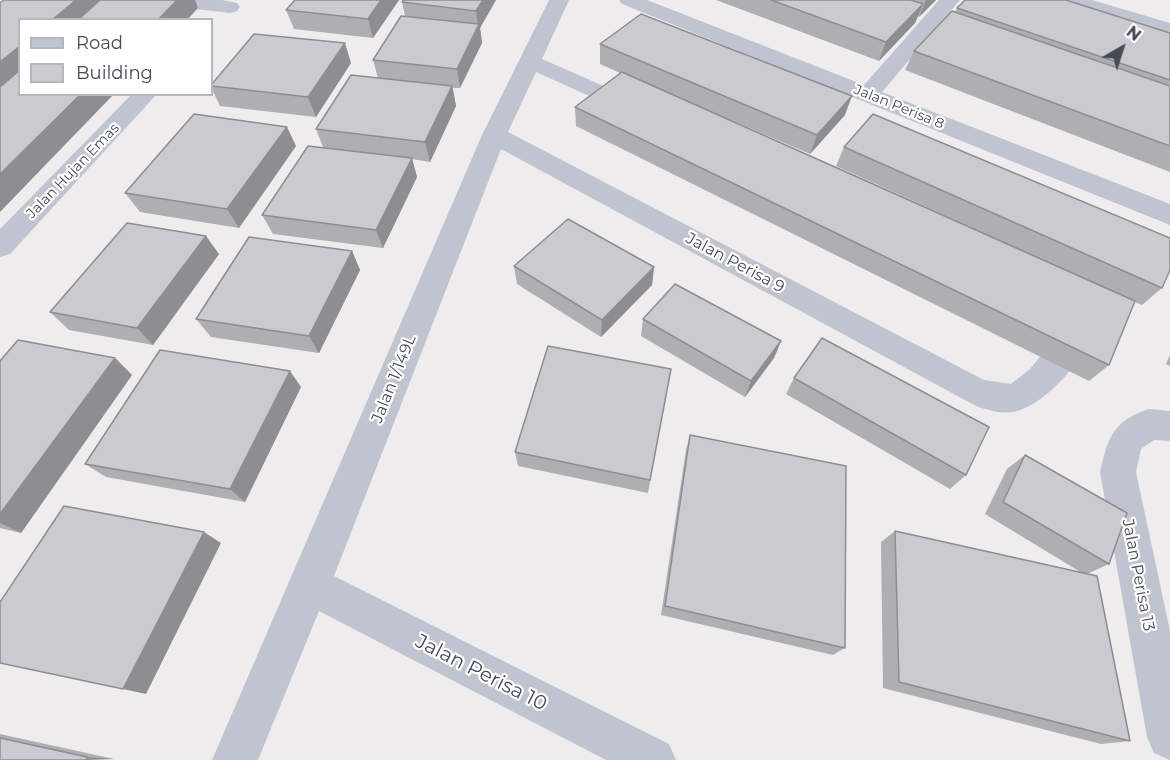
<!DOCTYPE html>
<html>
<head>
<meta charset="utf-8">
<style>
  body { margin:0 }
  #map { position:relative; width:1170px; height:760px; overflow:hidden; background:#eeecec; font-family:Montserrat,sans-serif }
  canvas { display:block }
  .legend { position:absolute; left:18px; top:18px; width:195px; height:78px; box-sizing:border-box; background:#fff; border:2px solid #b5b7bc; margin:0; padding:8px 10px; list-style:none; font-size:18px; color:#464a57 }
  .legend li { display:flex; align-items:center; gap:12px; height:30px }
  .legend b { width:30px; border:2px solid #b5b7bc }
  .north { position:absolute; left:1092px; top:18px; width:60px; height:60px; -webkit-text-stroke:4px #fff; paint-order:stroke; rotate:39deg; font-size:16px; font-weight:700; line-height:24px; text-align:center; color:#464a57 }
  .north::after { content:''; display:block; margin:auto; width:21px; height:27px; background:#464a57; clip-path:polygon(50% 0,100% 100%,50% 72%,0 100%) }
</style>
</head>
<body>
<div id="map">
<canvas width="1170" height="760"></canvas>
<ul class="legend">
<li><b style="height:8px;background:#c0c4d0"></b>Road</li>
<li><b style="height:16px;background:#cacad0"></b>Building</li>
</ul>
<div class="north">N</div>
</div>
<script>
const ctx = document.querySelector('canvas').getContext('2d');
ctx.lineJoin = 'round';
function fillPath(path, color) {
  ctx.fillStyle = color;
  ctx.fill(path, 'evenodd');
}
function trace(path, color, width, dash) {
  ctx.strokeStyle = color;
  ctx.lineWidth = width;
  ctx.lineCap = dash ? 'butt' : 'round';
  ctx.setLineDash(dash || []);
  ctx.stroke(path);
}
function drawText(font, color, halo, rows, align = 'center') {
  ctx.font = font + ' Montserrat,sans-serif';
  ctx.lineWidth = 4.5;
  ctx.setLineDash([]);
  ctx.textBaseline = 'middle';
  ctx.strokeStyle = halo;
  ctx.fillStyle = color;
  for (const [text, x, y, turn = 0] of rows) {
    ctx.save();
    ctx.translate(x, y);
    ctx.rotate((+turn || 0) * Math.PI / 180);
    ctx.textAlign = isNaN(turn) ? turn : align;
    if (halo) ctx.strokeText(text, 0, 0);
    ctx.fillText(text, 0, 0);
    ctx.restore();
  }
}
const minor = new Path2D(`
  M160,0H222L237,3L240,7L237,11L230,13L170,6L163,4Z
  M549,0H569L542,59L645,104L649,109L645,114L637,116L629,114L536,72L508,132L984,380L1011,384L1030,369L1052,342L1050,325L1055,316L1066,313L1077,316C1080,323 1085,331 1085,338C1083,366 1039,408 1013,412C1000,414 988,410 976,406L501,149L334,576L669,744L676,760H606L319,611L258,760H212L482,135Z
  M619,0H647L864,85L939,0H960L882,92L1170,204V225L622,4Z
  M1061,0H1092L1170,23V36L1064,4Z
  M132,94H157L10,254L0,257V229Z
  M1148,409L1170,411V441L1154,440L1141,449L1136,472L1170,631V760L1154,753L1147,737L1100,472C1108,438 1112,422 1148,409Z`);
const wall = new Path2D(`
  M399,0L373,38L294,29L286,10Z
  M403,0H496L480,28L482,43L460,88H453L456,106L430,162L412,159L417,177L383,248L273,234L262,215L323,147L316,129L378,78L373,60L405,16L402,2Z
  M716,0H936L919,17L918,16L915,23L879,61Z
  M957,8L1170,33V172L905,70L914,51L955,12Z
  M600,44L845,115L810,154L703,108L978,230L836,166L844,147L1162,288L1142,305L1135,302L1109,365L1089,381L576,126L575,107L620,73L600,64Z
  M351,63L316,117L220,106L212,89V84Z
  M296,146L239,228L140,212L125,193Z
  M352,251L360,270L319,353L211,337L196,319Z
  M219,254L153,345L69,330L50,312Z
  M514,266L654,267L652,285L601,337L517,284Z
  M643,319L781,341L774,358L745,397L641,336Z
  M1170,355V366L1166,364Z
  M115,358L132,375L21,533L0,528V361Z
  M671,369L648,493L518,466L515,452Z
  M794,378L966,475L950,489L786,394Z
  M301,387L245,502L106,477L85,464Z
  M690,435L845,648L833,655L661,615L686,450Z
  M1025,455L1109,564L1087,574L1130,741L1101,744L883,688L881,542L895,531L1082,573L985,514L1007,469Z
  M0,734L114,759L0,760Z`);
const shadedWall = new Path2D(`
  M76,0H110L88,20H52Z
  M177,0H195L198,8L187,20H158Z
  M381,0H399L373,38L368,19Z
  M483,0H496L480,28L482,43L460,88L457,69L478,26L476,11Z
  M926,0H936L919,17Z
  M923,4L915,23L879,61L886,42Z
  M345,43L351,63L316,117L308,97Z
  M20,46V78L0,95V62Z
  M452,86L456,106L430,162L425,142Z
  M81,94H114L0,212V174Z
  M852,96L845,115L810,154L817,135Z
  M287,127L296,146L239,228L227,209Z
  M412,158L417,177L383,248L376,230Z
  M206,236L219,254L153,345L137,328Z
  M352,251L360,270L319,353L309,336Z
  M654,267L652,285L601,337L602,320Z
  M781,341L774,358L745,397L751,381Z
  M115,358L132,375L21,533L0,523V514Z
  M290,371L301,387L245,502L230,489Z
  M204,532L221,543L146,694L123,689Z
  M87,757L114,759L86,760Z`);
const building = new Path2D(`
  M4,0H76L52,20H20V46L0,62V3Z
  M100,0H177L158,20H78Z
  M295,0H381L368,19L286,10Z
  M403,0H483L476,11L402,2Z
  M771,0H911L923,4L886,42Z
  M965,0H1066L1170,33V80L957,8Z
  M952,11L1170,86V146L914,51Z
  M641,14L852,96L817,135L600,44Z
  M401,16L479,24L457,69L373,60Z
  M254,34L345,43L308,97L212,86V84Z
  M20,70V94H81L0,174V87Z
  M622,72L1135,301L1109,365L575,107Z
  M351,75L452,86L425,142L316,129Z
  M194,114L287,127L227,209L125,193Z
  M873,114L1170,238V270L1162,288L844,147Z
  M308,146L412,158L376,230L262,215Z
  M568,219L654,267L602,320L514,266Z
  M127,223L206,236L137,328L50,312Z
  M249,237L352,251L309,336L196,319Z
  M675,284L781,341L751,381L643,319Z
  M822,338L989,427L966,475L794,378Z
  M18,340L115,358L0,514V361Z
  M548,346L671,369L650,480L515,452Z
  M160,350L290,371L230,489L85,464Z
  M690,435L846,466L845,648L665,606Z
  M1025,455L1127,513L1109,564L1003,502Z
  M64,506L204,532L123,689L0,663V602Z
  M895,531L1097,576L1130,741L899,682Z
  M0,738L87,757L86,760H0Z`);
const farStreetnames = [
  ["Jalan Perisa 8",899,107,22],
  ["Jalan Hujan Emas",73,171,-46]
];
const streetNames = [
  ["Jalan Perisa 9",735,263,28],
  ["Jalan 1/149L",394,379,-68],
  ["Jalan Perisa 13",1138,575,79]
];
const nearStreetnames = [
  ["Jalan Perisa 10",481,673,27]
];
fillPath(minor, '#c0c4d0');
fillPath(wall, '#aeaeb3');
fillPath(shadedWall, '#8d8d92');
fillPath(building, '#cacad0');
trace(building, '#8d8d92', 1.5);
drawText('14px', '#464a57', '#fff', farStreetnames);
drawText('16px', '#464a57', '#fff', streetNames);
drawText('20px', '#464a57', '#fff', nearStreetnames);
</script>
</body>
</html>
